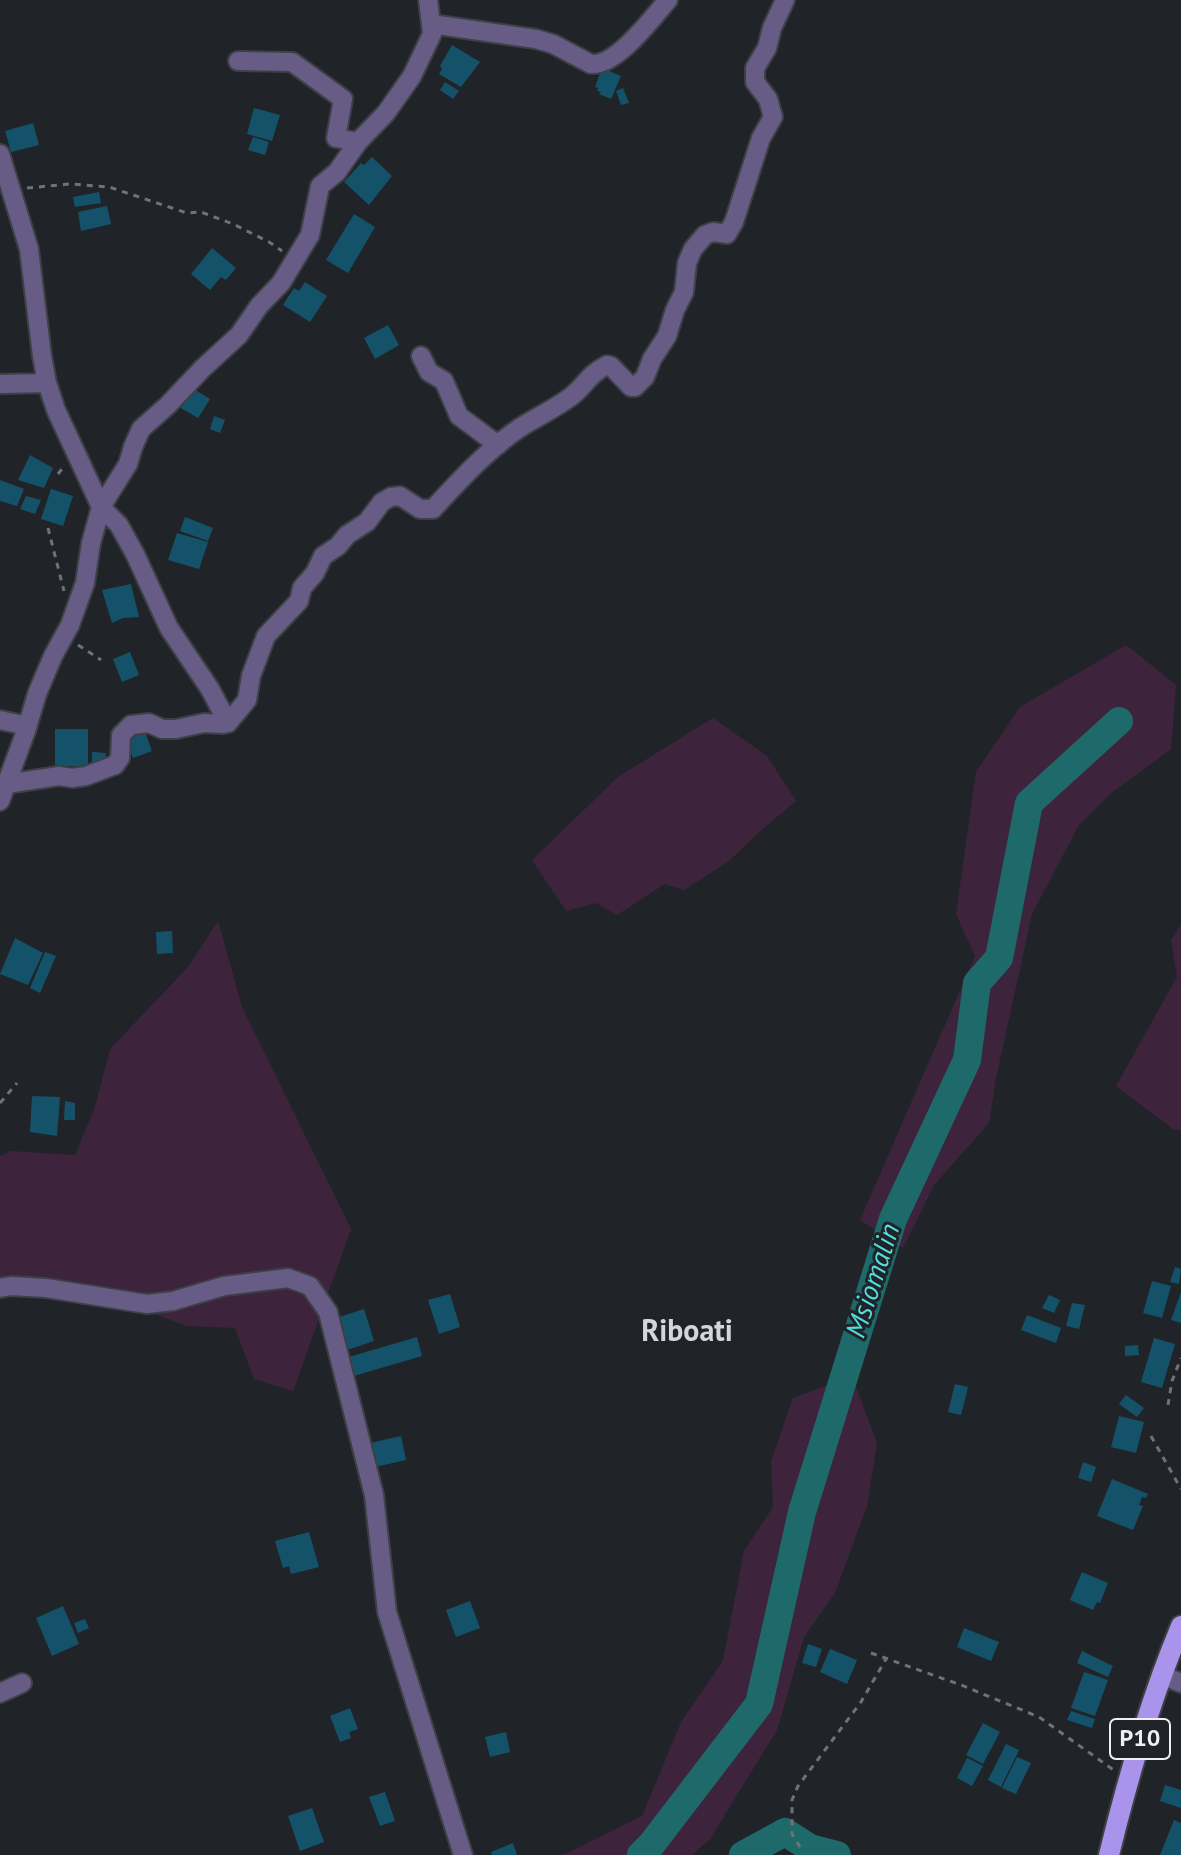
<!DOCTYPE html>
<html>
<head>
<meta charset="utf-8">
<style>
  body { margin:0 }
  canvas { display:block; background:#202328 }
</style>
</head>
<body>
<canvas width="1181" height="1855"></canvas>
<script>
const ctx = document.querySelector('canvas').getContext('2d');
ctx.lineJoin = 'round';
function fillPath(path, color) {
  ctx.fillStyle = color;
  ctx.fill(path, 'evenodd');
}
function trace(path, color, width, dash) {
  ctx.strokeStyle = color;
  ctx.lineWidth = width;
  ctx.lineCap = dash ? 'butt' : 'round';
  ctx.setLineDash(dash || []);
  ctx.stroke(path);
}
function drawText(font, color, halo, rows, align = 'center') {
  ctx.font = font + ' "PT Sans",sans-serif';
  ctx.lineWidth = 6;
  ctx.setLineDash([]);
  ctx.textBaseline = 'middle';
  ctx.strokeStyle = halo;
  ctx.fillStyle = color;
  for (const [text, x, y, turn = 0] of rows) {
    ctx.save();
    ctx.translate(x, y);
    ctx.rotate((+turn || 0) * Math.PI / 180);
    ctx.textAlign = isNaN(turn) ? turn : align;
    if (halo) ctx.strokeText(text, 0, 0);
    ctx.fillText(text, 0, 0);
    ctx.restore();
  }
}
const green = new Path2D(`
  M1126,645L1176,685L1171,749L1110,794L1079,825L1032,914L996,1078L989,1123L934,1185L903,1248L860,1220L975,956L956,914L976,772L1020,707Z
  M713,718L767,756L796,801L760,831L729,861L684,890L665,884L617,915L596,903L566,911L532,860L618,777Z
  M218,921L242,1007L351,1229L293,1391L254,1379L235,1328L187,1326L97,1293L0,1297V1156L11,1151L75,1155L95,1107L110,1049L188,967Z
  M1181,925V1130L1173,1129L1116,1086L1177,977L1171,940Z
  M852,1376L877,1443L867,1506L835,1593L804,1637L777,1730L710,1839L692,1855H563L642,1816L681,1722L723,1661L744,1551L773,1507L771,1461L793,1398Z`);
const river = new Path2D(`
  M641,1855L651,1845L759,1704L802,1512L893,1219L967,1060L977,983L999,958L1029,803L1119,721
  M743,1855L785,1832L810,1848L837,1855`);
const building = new Path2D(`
  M452,45L480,62L461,87L439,74L442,69L440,66Z
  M602,68L621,76L611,99L599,94L601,92L597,91L598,88L595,87Z
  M445,82L459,91L453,99L440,90Z
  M623,88L629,103L621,105L616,91Z
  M254,108L280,115L272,141L247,134Z
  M33,123L39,145L11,152L5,131Z
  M253,137L269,142L265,155L248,150Z
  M372,157L392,176L369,205L344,182L361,163L364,165Z
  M99,192L101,203L75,207L73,197Z
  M107,206L111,224L81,231L78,212Z
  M354,214L375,227L348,273L326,260Z
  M212,248L236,268L226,280L221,277L210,290L191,274Z
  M305,282L327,296L310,322L283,305L294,288L299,291Z
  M388,325L399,345L375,359L364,338Z
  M192,388L210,399L198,418L179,407Z
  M214,416L225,420L220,433L210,429Z
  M30,455L53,468L44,488L18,480Z
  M0,480L24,489L17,506L0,501Z
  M51,489L73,496L63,526L41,519Z
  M26,496L41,500L35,514L20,509Z
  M185,517L213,528L208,541L180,531Z
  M177,533L208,542L199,569L168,560Z
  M131,584L139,617L123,618L112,623L102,590Z
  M130,652L139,675L122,682L113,659Z
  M55,729H88V766H55Z
  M144,729L152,751L133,758L125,736Z
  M92,752L106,753L105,763H92Z
  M172,931L173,953L157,954L156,932Z
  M15,938L43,953L28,985L0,974Z
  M45,952L56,956L40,993L30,988Z
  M32,1096L60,1097L57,1136L30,1132Z
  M65,1101L75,1103V1120H64Z
  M1175,1267L1181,1269L1179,1284L1170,1282Z
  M1152,1281L1171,1286L1162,1318L1143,1313Z
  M1181,1292V1323L1171,1320Z
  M450,1294L460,1327L439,1334L428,1300Z
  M1049,1295L1060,1300L1054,1313L1042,1308Z
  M1072,1303L1085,1305L1079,1329L1066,1326Z
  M364,1309L374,1341L347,1350L336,1318Z
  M1027,1315L1061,1328L1056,1343L1021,1330Z
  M417,1337L422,1356L347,1378L342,1359Z
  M1154,1338L1175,1344L1162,1388L1141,1382Z
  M1138,1345L1139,1355L1125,1356V1346Z
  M955,1384L968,1387L961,1415L948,1412Z
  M1126,1395L1144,1408L1137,1417L1119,1404Z
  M1119,1416L1144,1422L1136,1453L1111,1447Z
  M401,1436L406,1460L371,1468L366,1444Z
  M1083,1462L1096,1467L1091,1482L1078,1478Z
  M1112,1479L1148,1494L1146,1498L1142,1497L1139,1505L1143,1506L1133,1530L1097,1516Z
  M309,1532L319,1567L291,1574L289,1566L283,1568L275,1541Z
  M1082,1572L1108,1583L1100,1603L1097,1602L1093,1610L1070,1600Z
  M470,1601L480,1628L456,1637L446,1610Z
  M63,1606L79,1644L52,1656L36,1618Z
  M85,1619L89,1628L78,1633L74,1623Z
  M964,1628L999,1642L991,1661L957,1647Z
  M808,1644L822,1649L816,1667L802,1663Z
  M830,1649L857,1660L847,1684L820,1672Z
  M1082,1651L1113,1666L1108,1677L1077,1663Z
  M1084,1672L1108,1680L1095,1716L1071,1708Z
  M350,1708L358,1729L349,1732L351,1738L340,1742L330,1716Z
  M1071,1711L1095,1719L1092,1728L1067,1720Z
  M983,1723L1000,1732L983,1764L966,1755Z
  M506,1732L510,1752L490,1757L485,1737Z
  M1006,1744L1019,1750L1001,1787L988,1780Z
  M1017,1757L1031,1763L1016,1794L1002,1788Z
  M967,1758L983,1766L972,1786L957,1778Z
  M1165,1785L1181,1790V1808L1160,1801Z
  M385,1792L395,1821L380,1826L369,1797Z
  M312,1808L324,1842L300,1851L288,1816Z
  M1174,1820L1181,1823V1855H1160Z
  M513,1843L517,1855H492L491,1852Z`);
const path = new Path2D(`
  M27,188L70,184L109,187L187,213L201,212L233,224L269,242L282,251
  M58,474L65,465
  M48,528L64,591
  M78,645L101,660
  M0,1103L17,1083
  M1168,1405L1172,1381L1181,1358
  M1151,1436L1181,1489
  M871,1653L961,1685L1039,1717L1115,1771
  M800,1847L792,1834V1800L798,1786L861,1702L886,1659`);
const minor = new Path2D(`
  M428,0L431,24L536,39L553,44L591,64C617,66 652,18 668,0
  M238,61L292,62L343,99L336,138L358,142
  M0,154L29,249L42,356L47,383L56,410L101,507L119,525L135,554L169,628L210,689L228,723
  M421,356L429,372L444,381L459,416L498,445
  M0,384L47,383
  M0,720L27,726
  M6,784L59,776L72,778L86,776L115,765L120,758L121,735L131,725L149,723L162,729H176L204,723L223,724L228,723L247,700L251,676L266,636L299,601L302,588L315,573L323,556L338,546L347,535L367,522L382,502L391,497L400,496L420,509H433C460,480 488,449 521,427C537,417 554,409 569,398C585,387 587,375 607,365L611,366L631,387H635L645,377L652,359L667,336L675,310L684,292L687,263L693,249L705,235L713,232L727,234L734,222L761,138L773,117L768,99L755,82V68L767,48L772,28L785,0
  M0,801L26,731L37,694L53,656L70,625L85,583L91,543L101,507L128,464L133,447L141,429L168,405L202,369L239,335L259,306L281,283L310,235L320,186L337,172L358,142L386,113L412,76L432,34L431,24
  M0,1288L11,1286L46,1288L147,1304L173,1301L224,1286L288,1278L310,1286L328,1312L374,1495L387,1612L463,1855
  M1161,1675L1181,1683
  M0,1693L22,1683`);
const major = new Path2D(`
  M1109,1855C1128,1777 1150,1700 1181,1626`);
const shields = [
  [1140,1739,60]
];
const shieldNames = [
  ["P10",1140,1739]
];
const waterNames = [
  ["Msiomalin",874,1281,-72]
];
const quarterNames = [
  ["Riboati",687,1332]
];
fillPath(green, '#3e233d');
trace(river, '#1e6a6a', 28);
fillPath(building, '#14526a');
trace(minor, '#3d4044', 22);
trace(major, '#3d4044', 24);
trace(path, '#6f7276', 3, [6, 6]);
trace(minor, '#665c86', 18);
trace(major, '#aa93eb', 20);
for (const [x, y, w] of shields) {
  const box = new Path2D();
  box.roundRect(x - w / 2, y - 20, w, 40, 6);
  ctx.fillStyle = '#202328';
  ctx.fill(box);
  trace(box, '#eef0f3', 2);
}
drawText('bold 24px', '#eef0f3', null, shieldNames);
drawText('italic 28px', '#51dedd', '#202328', waterNames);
drawText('bold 30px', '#d3d7dd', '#202328', quarterNames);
</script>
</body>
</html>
